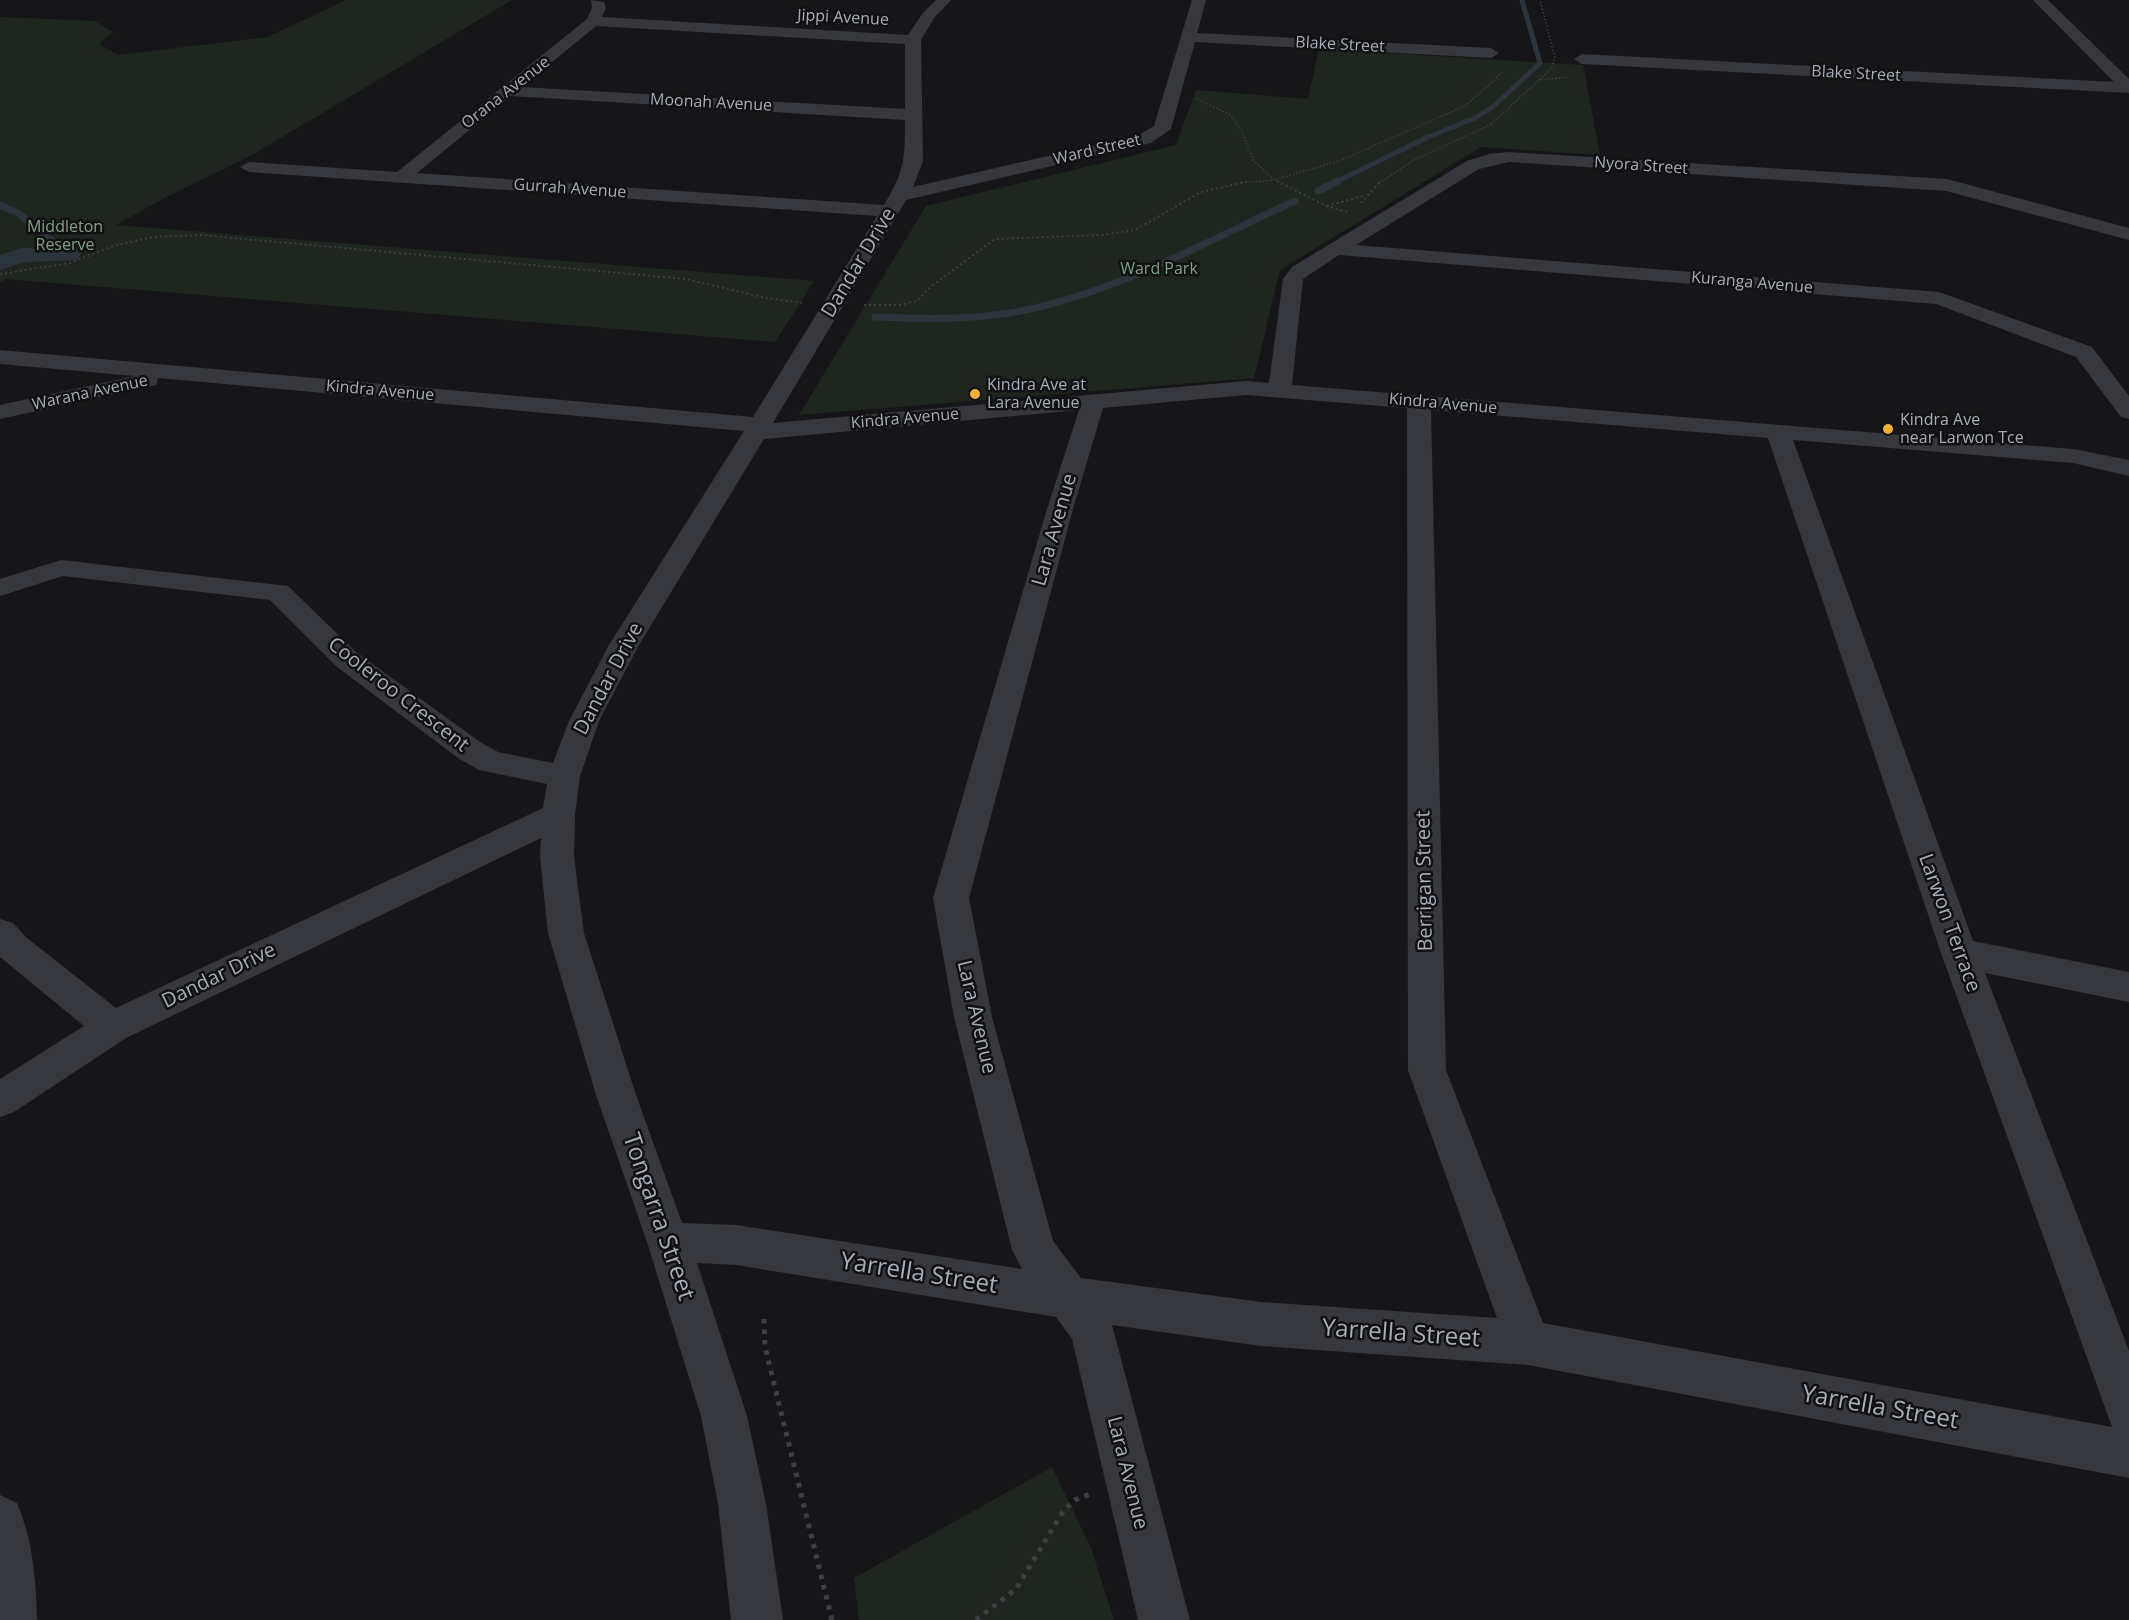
<!DOCTYPE html>
<html>
<head>
<meta charset="utf-8">
<style>
  body { margin:0 }
  canvas { display:block; background:#161618 }
</style>
</head>
<body>
<canvas width="2129" height="1620"></canvas>
<script>
const ctx = document.querySelector('canvas').getContext('2d');
ctx.lineJoin = 'round';
function fillPath(path, color) {
  ctx.fillStyle = color;
  ctx.fill(path, 'evenodd');
}
function trace(path, color, width, dash) {
  ctx.strokeStyle = color;
  ctx.lineWidth = width;
  ctx.lineCap = dash ? 'butt' : 'round';
  ctx.setLineDash(dash || []);
  ctx.stroke(path);
}
function drawText(font, color, halo, rows, align = 'center') {
  ctx.font = font + ' "Open Sans",sans-serif';
  ctx.lineWidth = 5;
  ctx.setLineDash([]);
  ctx.textBaseline = 'middle';
  ctx.strokeStyle = halo;
  ctx.fillStyle = color;
  for (const [text, x, y, turn = 0] of rows) {
    ctx.save();
    ctx.translate(x, y);
    ctx.rotate((+turn || 0) * Math.PI / 180);
    ctx.textAlign = isNaN(turn) ? turn : align;
    if (halo) ctx.strokeText(text, 0, 0);
    ctx.fillText(text, 0, 0);
    ctx.restore();
  }
}
const green = new Path2D(`
  M346,0H512L252,155L166,197L116,225L814,281L775,342L6,279L0,282V17L94,21L113,32L99,44L118,55L268,37Z
  M1319,49L1583,65L1600,155L1481,147L1280,270L1254,378L799,415L926,206L1176,145L1196,90L1308,99Z
  M1052,1467L1091,1548L1114,1620H859L854,1578Z`);
const streamFar1 = new Path2D(`
  M1334,183L1428,137L1475,118L1494,106L1540,63L1522,0`);
const stream = new Path2D(`
  M1318,191L1338,181
  M0,205L18,213L69,255
  M875,317C922,319 970,320 1016,312C1114,294 1205,242 1295,201`);
const canal = new Path2D(`
  M22,248L77,250L80,255L77,260L25,262L0,270V255Z`);
const pathFar2 = new Path2D(`
  M1541,80L1569,77
  M1197,99L1231,115L1243,133L1253,160L1274,180L1339,161L1465,106L1503,72
  M1242,183L1274,180L1280,183
  M1379,183L1416,159L1490,125L1551,69L1555,58L1540,0`);
const pathFar1 = new Path2D(`
  M1277,181L1326,206L1348,212
  M1361,203L1381,181
  M1327,206L1366,195
  M0,274L70,263L113,246L153,237L200,235L686,279L762,297L802,303
  M864,305H899L917,301L933,285L995,239L1101,235L1135,230L1201,192L1249,181`);
const path = new Path2D(`
  M764,1319L765,1347L832,1620
  M976,1620L1016,1589L1064,1510L1075,1500L1090,1494`);
const street = new Path2D(`
  M591,0L604,2L606,8L602,17L908,35L923,13L936,0H951L934,18L921,40L923,161L913,187L1139,135L1154,126L1192,0H1206L1197,33L1491,48L1499,53L1491,58L1195,42L1171,129L1151,143L906,200L773,423L1246,381L1269,383L1283,279L1292,267L1467,161L1489,154L1509,152L1947,179L2129,228V240L1946,191L1509,162L1479,169L1356,245L1939,292L2092,347L2129,396V419L2121,417L2076,357L1936,304L1339,255L1303,279L1292,385L2073,449L2129,460V476L2073,463L1793,440L1973,941L2129,972V1002L1985,973L2129,1351V1478L1528,1365L1261,1346L1112,1325L1190,1620H1138L1072,1339L1056,1317L736,1265L697,1263L747,1416L766,1504L783,1620H731L718,1504L701,1416L647,1242L596,1095L548,933L540,857L541,838L126,1038L14,1112L0,1117V1079L84,1026L0,957V919L13,923L27,938L116,1008L543,808L547,784L479,770L458,758L336,666L270,600L63,576L0,596V579L61,560L288,586L356,652L480,742L498,752L553,763L569,721L609,645L744,431L158,378L156,385L0,419V405L135,376L0,364V350L753,417L877,216L249,172L240,167L249,162L397,172L587,19L592,8ZM596,26L905,44V109L522,87ZM511,96L905,120C905,159 905,170 884,205L417,173ZM1246,395L1407,408L1408,1070L1497,1318L1261,1302L1081,1278L1053,1241L992,1017L969,898L1073,509L1103,408ZM1079,410L1047,509L933,898L954,1017L1012,1250L1022,1269L736,1225L682,1223L636,1095L584,933L574,857L575,815L580,776L599,721L639,645L764,439ZM1431,410L1768,438L1941,953L2112,1427L1543,1323L1446,1070Z
  M2033,0H2048L2129,79V93L1582,64L1574,59L1582,54L2114,82Z
  M0,1495L17,1503C33,1541 36,1579 37,1620H0Z`);
const markers = [
  [975,394,6,"#f2b134"],
  [1888,429,6,"#f2b134"]
];
const farStreetnames = [
  ["Jippi Avenue",843,18,3],
  ["Blake Street",1340,45,3],
  ["Blake Street",1856,74,3],
  ["Orana Avenue",506,93,-38],
  ["Moonah Avenue",711,103,3],
  ["Ward Street",1097,150,-13],
  ["Nyora Street",1641,166,4],
  ["Gurrah Avenue",570,189,4],
  ["Kuranga Avenue",1752,283,5],
  ["Kindra Avenue",380,391,5],
  ["Warana Avenue",90,393,-12],
  ["Kindra Avenue",1443,404,5],
  ["Kindra Avenue",905,419,-5]
];
const farParknames = [
  ["Middleton",65,227],
  ["Reserve",65,245],
  ["Ward Park",1159,269]
];
const farPoinames = [
  ["Kindra Ave at",987,385],
  ["Lara Avenue",987,403],
  ["Kindra Ave",1900,420],
  ["near Larwon Tce",1900,438]
];
const streetNames = [
  ["Dandar Drive",859,263,-59],
  ["Lara Avenue",1055,530,-74],
  ["Dandar Drive",609,679,-62],
  ["Cooleroo Crescent",398,695,38],
  ["Berrigan Street",1425,881,-91],
  ["Larwon Terrace",1949,923,70],
  ["Dandar Drive",219,976,-26],
  ["Lara Avenue",976,1017,77],
  ["Lara Avenue",1127,1473,76]
];
const nearStreetnames = [
  ["Tongarra Street",658,1217,71],
  ["Yarrella Street",919,1274,9],
  ["Yarrella Street",1401,1334,4],
  ["Yarrella Street",1880,1408,10]
];
fillPath(green, '#1e261f');
trace(streamFar1, '#2c353c', 5);
trace(stream, '#2c353c', 7);
fillPath(canal, '#2c353c');
trace(pathFar2, '#3d3f44', 1.5, [1.5, 2]);
trace(pathFar1, '#3d3f44', 2, [2, 3]);
trace(path, '#3d3f44', 5, [4.5, 6]);
fillPath(street, '#37383d');
for (const [x, y, r, color] of markers) {
  const dot = new Path2D();
  dot.arc(x, y, r, 0, 2 * Math.PI);
  ctx.fillStyle = color;
  ctx.fill(dot);
  trace(dot, '#111113', 2);
}
drawText('16px', '#a8adb8', '#111113', farStreetnames);
drawText('16px', '#7fa381', '#111113', farParknames);
drawText('16px', '#a8adb8', '#111113', farPoinames, 'left');
drawText('20px', '#a8adb8', '#111113', streetNames);
drawText('24px', '#a8adb8', '#111113', nearStreetnames);
</script>
</body>
</html>
